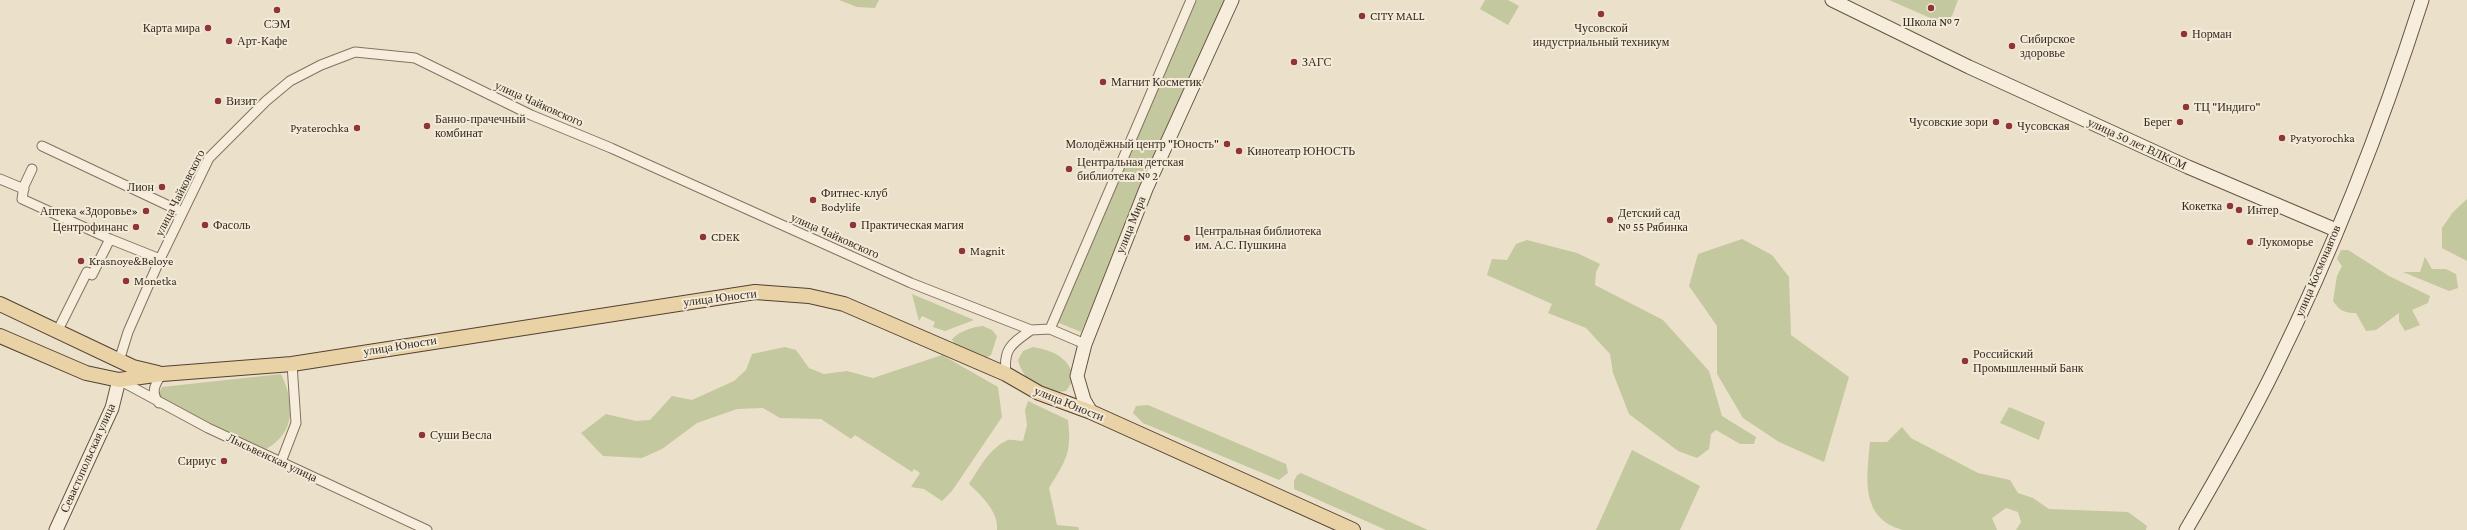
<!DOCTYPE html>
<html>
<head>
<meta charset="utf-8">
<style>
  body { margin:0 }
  canvas { display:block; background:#ebe0c9 }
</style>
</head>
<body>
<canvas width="2467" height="530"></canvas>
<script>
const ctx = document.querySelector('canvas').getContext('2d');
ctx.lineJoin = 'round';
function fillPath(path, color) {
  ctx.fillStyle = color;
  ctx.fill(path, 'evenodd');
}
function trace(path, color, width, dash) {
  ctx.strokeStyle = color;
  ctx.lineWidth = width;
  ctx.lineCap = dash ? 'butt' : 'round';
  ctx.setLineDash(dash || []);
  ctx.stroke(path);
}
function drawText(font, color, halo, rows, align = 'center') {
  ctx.font = font + ' "Crimson Pro",serif';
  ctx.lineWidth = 4;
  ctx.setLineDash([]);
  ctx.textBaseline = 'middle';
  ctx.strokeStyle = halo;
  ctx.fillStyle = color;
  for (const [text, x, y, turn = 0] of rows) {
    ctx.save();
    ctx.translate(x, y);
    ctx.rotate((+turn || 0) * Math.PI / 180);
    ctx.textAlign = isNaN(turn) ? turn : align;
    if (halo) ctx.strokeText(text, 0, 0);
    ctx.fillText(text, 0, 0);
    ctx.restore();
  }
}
const green = new Path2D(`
  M839,0H879L875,8L857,7Z
  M1197,0H1227L1081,332L1057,322Z
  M1485,0H1508L1519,6L1508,25L1480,9Z
  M1889,0H1958L1952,16L1942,23Z
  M2467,199V261L2442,248V228L2453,212Z
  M1742,239L1772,255L1789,277L1791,335L1849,377L1824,462L1779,442L1743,418L1717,374V326L1689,286L1698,254Z
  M1527,240L1577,253L1600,264L1596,272L1595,285L1663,320L1709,371L1722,416L1756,437L1754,444H1740L1716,430L1711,434L1709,449L1697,458L1678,451L1629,414L1613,373L1610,354L1586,328L1548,313L1552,304L1487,275L1492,259L1507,260L1516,244Z
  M2341,250H2348L2389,276L2430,296L2428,303L2412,310L2420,325L2405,331L2399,321V313L2376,330L2366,331L2356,313C2344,313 2340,311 2333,301L2337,276L2342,266L2337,259Z
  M2425,257L2432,269H2446L2456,274L2458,288L2449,291L2403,272H2420Z
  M912,294L974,320L945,331L933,327L935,322L922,316L919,321Z
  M983,326L992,330L997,336L991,355L984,359L955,345L952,339C960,331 972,327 983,326Z
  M785,347L796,350L809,368L824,374L847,371L873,378L942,355L998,387L1002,417L952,491L942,501L924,489L911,487L920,473L914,469L912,472L855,435L851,439L821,419L780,418L763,408L737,409L697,423L662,449L642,458L603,456L581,433L606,414L636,421L650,420L672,396L692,400L734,381L746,370L752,354Z
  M1033,347C1054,351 1069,357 1074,379L1066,391C1045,395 1023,382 1018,360L1023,351Z
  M281,374C294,402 297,432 266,449L163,401L158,395L162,387Z
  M1028,401L1068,420C1072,453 1066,460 1049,488L1057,525L1078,527L1079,530H997C999,512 981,495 969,484C979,469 989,448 1008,440C1012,439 1019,441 1023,441L1027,425L1025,410Z
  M1148,405L1286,464L1288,473L1279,480L1143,423L1133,413L1136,406Z
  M2009,407L2045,422L2039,440L2000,423Z
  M1902,427L1911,438L1978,473L2010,480L2018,493L2033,498L2049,509L2128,512L2147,526L2146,530H2016L2021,522L2018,512L2006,508L1992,518L1997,530H1903C1859,518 1867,477 1870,442H1887Z
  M1632,450L1700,486L1680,530H1596Z
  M1301,473L1428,530H1386L1294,489V481L1297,475Z`);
const street = new Path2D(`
  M42,146L182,212
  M32,169L24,186L22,199L110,239
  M0,179L24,189
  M1050,329L1191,0
  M57,332L87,272L92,275L110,239L160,259
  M119,361L128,332L160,259L209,158L266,101L290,81L321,65L355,52L415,58L531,115L611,148L911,283L1031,330L1050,329L1085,344
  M1006,374C1003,349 1011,344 1031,330
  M119,380L208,428L427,530
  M159,403C150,393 155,383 162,374
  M281,462L296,423L292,364`);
const secondary = new Path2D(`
  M1832,0L1969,67L2188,167L2336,230
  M1091,412L1084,400L1077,376L1085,344L1146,189L1232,0
  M56,530L112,408L119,380
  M2186,530C2217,477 2248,423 2275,368C2333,250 2382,125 2422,0`);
const primary = new Path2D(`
  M0,304L133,367L158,373
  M0,336L86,373L119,380L162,374L292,364L755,292L809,296L844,304L1006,374L1039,393L1091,412L1353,530`);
const markers = [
  [1931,8,4,"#8f3539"],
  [277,10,4,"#8f3539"],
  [1601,14,4,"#8f3539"],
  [1362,16,4,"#8f3539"],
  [208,28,4,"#8f3539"],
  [2184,34,4,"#8f3539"],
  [229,41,4,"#8f3539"],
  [2012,46,4,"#8f3539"],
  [1294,62,4,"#8f3539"],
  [1103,82,4,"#8f3539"],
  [218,101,4,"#8f3539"],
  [2186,107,4,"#8f3539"],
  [1996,122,4,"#8f3539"],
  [2180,122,4,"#8f3539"],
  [427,126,4,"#8f3539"],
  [2009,126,4,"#8f3539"],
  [357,128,4,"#8f3539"],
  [2282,138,4,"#8f3539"],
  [1227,144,4,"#8f3539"],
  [1239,151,4,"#8f3539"],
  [1069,169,4,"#8f3539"],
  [162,187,4,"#8f3539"],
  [813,200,4,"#8f3539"],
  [2230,206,4,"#8f3539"],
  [2239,210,4,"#8f3539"],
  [146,211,4,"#8f3539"],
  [1610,220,4,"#8f3539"],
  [205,225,4,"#8f3539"],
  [853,225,4,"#8f3539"],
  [136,227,4,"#8f3539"],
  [703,237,4,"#8f3539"],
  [1187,238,4,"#8f3539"],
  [2250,242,4,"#8f3539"],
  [962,251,4,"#8f3539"],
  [81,261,4,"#8f3539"],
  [126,281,4,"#8f3539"],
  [1965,361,4,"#8f3539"],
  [422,435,4,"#8f3539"],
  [224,461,4,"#8f3539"]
];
const poiNames = [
  ["CITY MALL",1370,16],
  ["Школа № 7",1931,22,"center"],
  ["СЭМ",277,24,"center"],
  ["Карта мира",200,28,"right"],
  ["Чусовской",1601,28,"center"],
  ["индустриальный техникум",1601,42,"center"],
  ["Норман",2192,34],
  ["Сибирское",2020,39],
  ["здоровье",2020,53],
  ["Арт-Кафе",237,41],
  ["ЗАГС",1302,62],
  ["Магнит Косметик",1111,82],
  ["Визит",226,101],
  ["ТЦ \"Индиго\"",2194,107],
  ["Банно-прачечный",435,119],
  ["комбинат",435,133],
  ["Чусовские зори",1988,122,"right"],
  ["Берег",2172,122,"right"],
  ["Чусовская",2017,126],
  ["Pyaterochka",349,128,"right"],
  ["Pyatyorochka",2290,138],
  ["Молодёжный центр \"Юность\"",1219,144,"right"],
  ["Кинотеатр ЮНОСТЬ",1247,151],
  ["Центральная детская",1077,162],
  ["библиотека № 2",1077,176],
  ["Лион",154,187,"right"],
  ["Фитнес-клуб",821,193],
  ["Bodylife",821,207],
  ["Кокетка",2222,206,"right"],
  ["Интер",2247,210],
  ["Аптека «Здоровье»",138,211,"right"],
  ["Детский сад",1618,213],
  ["№ 55 Рябинка",1618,227],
  ["Фасоль",213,225],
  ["Практическая магия",861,225],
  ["Центрофинанс",128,227,"right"],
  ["Центральная библиотека",1195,231],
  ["им. А.С. Пушкина",1195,245],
  ["CDEK",711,237],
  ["Лукоморье",2258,242],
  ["Magnit",970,251],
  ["Krasnoye&Beloye",89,261],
  ["Monetka",134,281],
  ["Российский",1973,354],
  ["Промышленный Банк",1973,368],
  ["Суши Весла",430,435],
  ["Сириус",216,461,"right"]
];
const streetNames = [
  ["улица Чайковского",539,104,24],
  ["улица 50 лет ВЛКСМ",2137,144,25],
  ["улица Чайковского",180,193,-63],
  ["улица Мира",1131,225,-68],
  ["улица Чайковского",835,236,24],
  ["улица Космонавтов",2318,271,-67],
  ["улица Юности",720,298,-7],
  ["улица Юности",400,346,-9],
  ["улица Юности",1069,404,22],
  ["Севастопольская улица",88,458,-66],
  ["Лысьвенская улица",272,458,25]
];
fillPath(green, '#c4c89e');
trace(street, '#85725f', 11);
trace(secondary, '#675442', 15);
trace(primary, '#544133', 16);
trace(street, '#f6eddc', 9);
trace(secondary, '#f6eddc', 13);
trace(primary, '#e9d2a5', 14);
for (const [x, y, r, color] of markers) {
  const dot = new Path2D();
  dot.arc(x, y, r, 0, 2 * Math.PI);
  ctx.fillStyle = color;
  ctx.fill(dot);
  trace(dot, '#f3ead8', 1.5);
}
drawText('12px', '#372b21', '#f3ead8', poiNames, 'left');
drawText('12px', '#372b21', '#f3ead8', streetNames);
</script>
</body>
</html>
